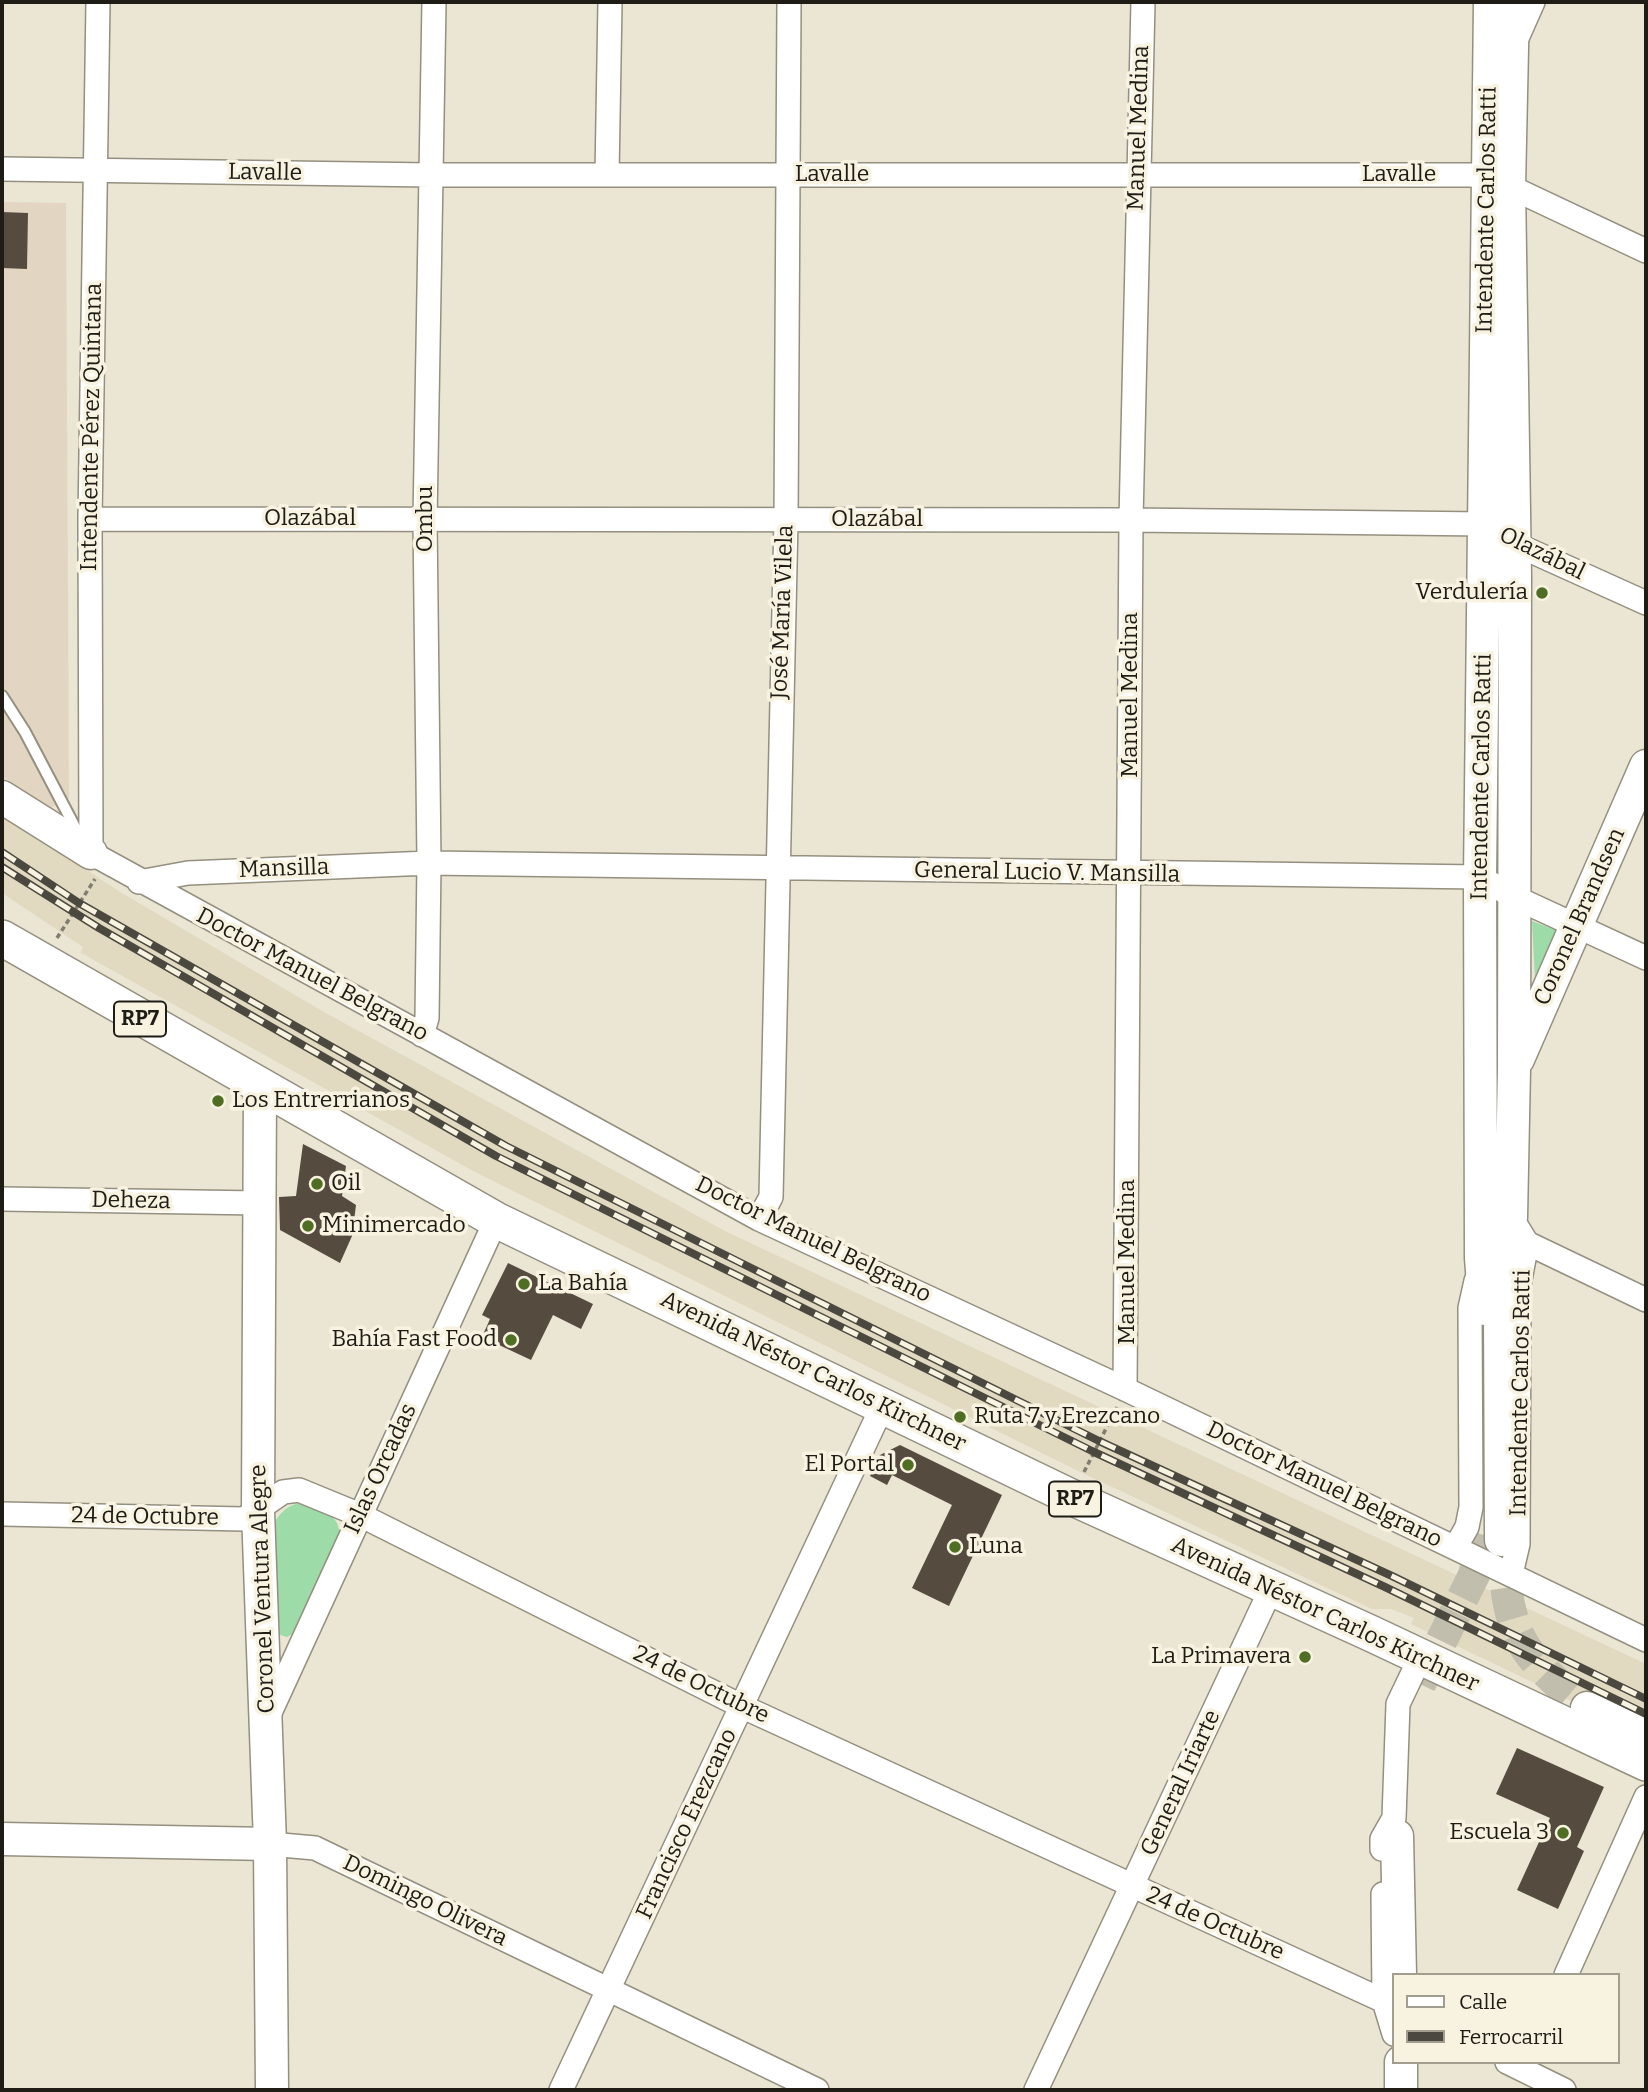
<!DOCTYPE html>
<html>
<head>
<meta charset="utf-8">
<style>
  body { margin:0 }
  #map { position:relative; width:1648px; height:2092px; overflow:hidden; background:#ebe6d4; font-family:Bitter,serif }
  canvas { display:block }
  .frame { position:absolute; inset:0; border:4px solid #1e1c15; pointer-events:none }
  .legend { position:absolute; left:1392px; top:1973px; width:228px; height:91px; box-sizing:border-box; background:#f8f3e1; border:2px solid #a19d8f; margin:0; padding:9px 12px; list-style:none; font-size:21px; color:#1e1c15 }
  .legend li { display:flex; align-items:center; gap:14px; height:35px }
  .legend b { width:35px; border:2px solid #a19d8f }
</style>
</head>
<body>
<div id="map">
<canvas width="1648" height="2092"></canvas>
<div class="frame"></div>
<ul class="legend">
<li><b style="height:9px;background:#fff"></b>Calle</li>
<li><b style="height:9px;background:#4b493f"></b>Ferrocarril</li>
</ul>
</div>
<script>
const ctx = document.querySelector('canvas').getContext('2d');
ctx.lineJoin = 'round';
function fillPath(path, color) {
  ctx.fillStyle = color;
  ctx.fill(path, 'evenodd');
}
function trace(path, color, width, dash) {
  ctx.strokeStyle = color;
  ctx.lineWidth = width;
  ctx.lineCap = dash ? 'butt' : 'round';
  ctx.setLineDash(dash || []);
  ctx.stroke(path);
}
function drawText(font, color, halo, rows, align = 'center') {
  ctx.font = font + ' Bitter,serif';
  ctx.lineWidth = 7;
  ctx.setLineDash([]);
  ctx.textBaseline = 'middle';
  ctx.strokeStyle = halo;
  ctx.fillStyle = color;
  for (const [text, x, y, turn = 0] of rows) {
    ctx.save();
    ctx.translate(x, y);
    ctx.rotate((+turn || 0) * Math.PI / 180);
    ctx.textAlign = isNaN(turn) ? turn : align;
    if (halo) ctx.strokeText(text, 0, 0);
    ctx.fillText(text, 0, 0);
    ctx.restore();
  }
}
const built = new Path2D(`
  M2,815L122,893L324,1012L725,1231L1646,1664V1731L1582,1706L1411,1624L1414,1618L1391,1609H1372L1080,1472L475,1172L81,953L83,947L2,893Z`);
const education = new Path2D(`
  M2,202L66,203L69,798L49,809L2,776Z`);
const green = new Path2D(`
  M1532,921L1558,931L1535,980Z
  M305,1502C324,1511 339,1514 340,1536L296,1632L287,1637L280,1635L276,1618V1520C284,1508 291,1504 305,1502Z`);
const building = new Path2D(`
  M2,212L28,213L27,269L2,268Z
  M303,1144L346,1166L342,1196L356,1205L352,1236L340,1263L280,1230L279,1197L296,1196Z
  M508,1263L593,1304L581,1329L553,1315L531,1360L482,1337L490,1319L482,1315Z
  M900,1445L1002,1495L949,1606L912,1588L952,1505L892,1475L887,1485L870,1476L880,1455Z
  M1517,1748L1604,1787L1577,1847L1584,1851L1558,1909L1517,1890L1550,1818L1496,1794Z`);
const secondaryTunnel = new Path2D(`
  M1501,1540C1510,1633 1512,1648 1587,1708
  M1420,1684L1474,1575L1484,1535`);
const path = new Path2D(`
  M57,938L95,879
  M1084,1472L1117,1407`);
const lane = new Path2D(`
  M2,696L25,732L77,831`);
const street = new Path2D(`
  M98,2L90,519L91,853L759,1219L1125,1389L1646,1640
  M1517,38L1533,2
  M2,169L431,175H1469L1487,176L1646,251
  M607,175L610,2
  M90,519L1131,520L1485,524L1513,543L1646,603
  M139,882L188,873L429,863L1480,877L1512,896L1646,958
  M422,1035L427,1018L429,863L425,519L434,2
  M2,1199L259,1203
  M759,1219L771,1197L786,520L789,2
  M1527,1243L1646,1300
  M1125,1389L1131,520L1143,2
  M2,1514L244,1519L283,1492L299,1490L360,1515L741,1706L1384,2001
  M1455,1548L1467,1527L1471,1507L1470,1308L1476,1281
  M1511,1574L1518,1544L1519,1285L1527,1243L1511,1217
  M268,1717L496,1220
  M270,1844L315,1848L817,2090
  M1382,1849V1839L1394,1818L1398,1704L1420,1658
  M1383,1894L1384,2001L1394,2034
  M1566,1975L1646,1797
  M1507,2062L1564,2090
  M561,2090L883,1405
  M1036,2090L1271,1589`);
const secondary = new Path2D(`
  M2,797L91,853
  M1518,1059L1646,766
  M260,1087L258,1511L270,1844L272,2090
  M1485,1309L1481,1258L1480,877L1490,2
  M1501,1540L1500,1313L1511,1217L1514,1069L1515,576L1509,187L1513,2
  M1587,1708L1646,1736
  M1397,1836L1400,1975
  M2,1839L270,1844
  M1401,2090V2062`);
const primary = new Path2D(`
  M2,938L496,1220L1071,1497L1370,1633L1646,1763`);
const rail = new Path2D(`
  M2,852L79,903L506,1146L1099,1441L1392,1576L1646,1699
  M2,867L99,928L496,1156L1094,1452L1385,1587L1646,1714`);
const markers = [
  [1542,593,7,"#4f6e24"],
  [218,1101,7,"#4f6e24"],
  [317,1184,7,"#4f6e24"],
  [308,1226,7,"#4f6e24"],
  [524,1284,7,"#4f6e24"],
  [511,1340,7,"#4f6e24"],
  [960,1417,7,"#4f6e24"],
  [908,1465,7,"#4f6e24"],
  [955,1547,7,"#4f6e24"],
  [1305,1657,7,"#4f6e24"],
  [1563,1833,7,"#4f6e24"]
];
const shields = [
  [140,1019,52],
  [1075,1499,52]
];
const shieldNames = [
  ["RP7",140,1019],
  ["RP7",1075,1499]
];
const streetNames = [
  ["Manuel Medina",1139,128,-88],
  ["Lavalle",265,173,1],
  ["Lavalle",832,175],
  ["Lavalle",1399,175],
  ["Intendente Carlos Ratti",1487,210,-89],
  ["Intendente Pérez Quintana",92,427,-89],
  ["Olazábal",310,519],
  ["Ombu",426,519,-90],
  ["Olazábal",877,520],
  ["Olazábal",1542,554,26],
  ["José María Vilela",783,612,-88],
  ["Manuel Medina",1131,695,-90],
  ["Intendente Carlos Ratti",1482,777,-89],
  ["Mansilla",284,869,-2],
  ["General Lucio V. Mansilla",1047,873,1],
  ["Coronel Brandsen",1580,917,-66],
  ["Doctor Manuel Belgrano",312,975,28],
  ["Deheza",131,1201,1],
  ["Doctor Manuel Belgrano",813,1240,26],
  ["Manuel Medina",1128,1262,-90],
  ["Avenida Néstor Carlos Kirchner",813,1372,26],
  ["Intendente Carlos Ratti",1521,1393,-89],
  ["Islas Orcadas",381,1469,-65],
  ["Doctor Manuel Belgrano",1324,1485,26],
  ["24 de Octubre",145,1517,1],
  ["Coronel Ventura Alegre",263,1589,-92],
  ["Avenida Néstor Carlos Kirchner",1325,1615,25],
  ["24 de Octubre",701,1685,26],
  ["General Iriarte",1181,1783,-65],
  ["Francisco Erezcano",687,1824,-65],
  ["Domingo Olivera",425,1901,26],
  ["24 de Octubre",1215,1924,24]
];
const poiNames = [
  ["Verdulería",1528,593,"right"],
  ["Los Entrerrianos",232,1101],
  ["Oil",331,1184],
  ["Minimercado",322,1226],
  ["La Bahía",538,1284],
  ["Bahía Fast Food",497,1340,"right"],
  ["Ruta 7 y Erezcano",974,1417],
  ["El Portal",894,1465,"right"],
  ["Luna",969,1547],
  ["La Primavera",1291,1657,"right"],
  ["Escuela 3",1549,1833,"right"]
];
fillPath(built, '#e1d9c0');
fillPath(education, '#e2d6c2');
fillPath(green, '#9ddba8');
fillPath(building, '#554c3f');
trace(secondaryTunnel, '#c2beae', 32, [32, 16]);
trace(lane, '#948f7e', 14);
trace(street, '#948f7e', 26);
trace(secondary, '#948f7e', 35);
trace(primary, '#948f7e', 38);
trace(path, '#817d71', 3.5, [5, 3.5]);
trace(lane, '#fff', 10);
trace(street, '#fff', 23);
trace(secondary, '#fff', 32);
trace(primary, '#fff', 35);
trace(rail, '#4b493f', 8);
trace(rail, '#f8f3e1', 5, [16]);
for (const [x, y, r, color] of markers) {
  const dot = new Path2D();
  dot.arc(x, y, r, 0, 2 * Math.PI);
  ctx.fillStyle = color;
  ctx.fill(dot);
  trace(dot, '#f8f3e1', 2.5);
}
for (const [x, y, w] of shields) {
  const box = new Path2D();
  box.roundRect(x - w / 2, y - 17.5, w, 35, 5);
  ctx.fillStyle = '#f8f3e1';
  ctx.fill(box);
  trace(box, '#1e1c15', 2);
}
drawText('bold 21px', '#1e1c15', null, shieldNames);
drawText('23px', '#1e1c15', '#f8f3e1', streetNames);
drawText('23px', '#1e1c15', '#f8f3e1', poiNames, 'left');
</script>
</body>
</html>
